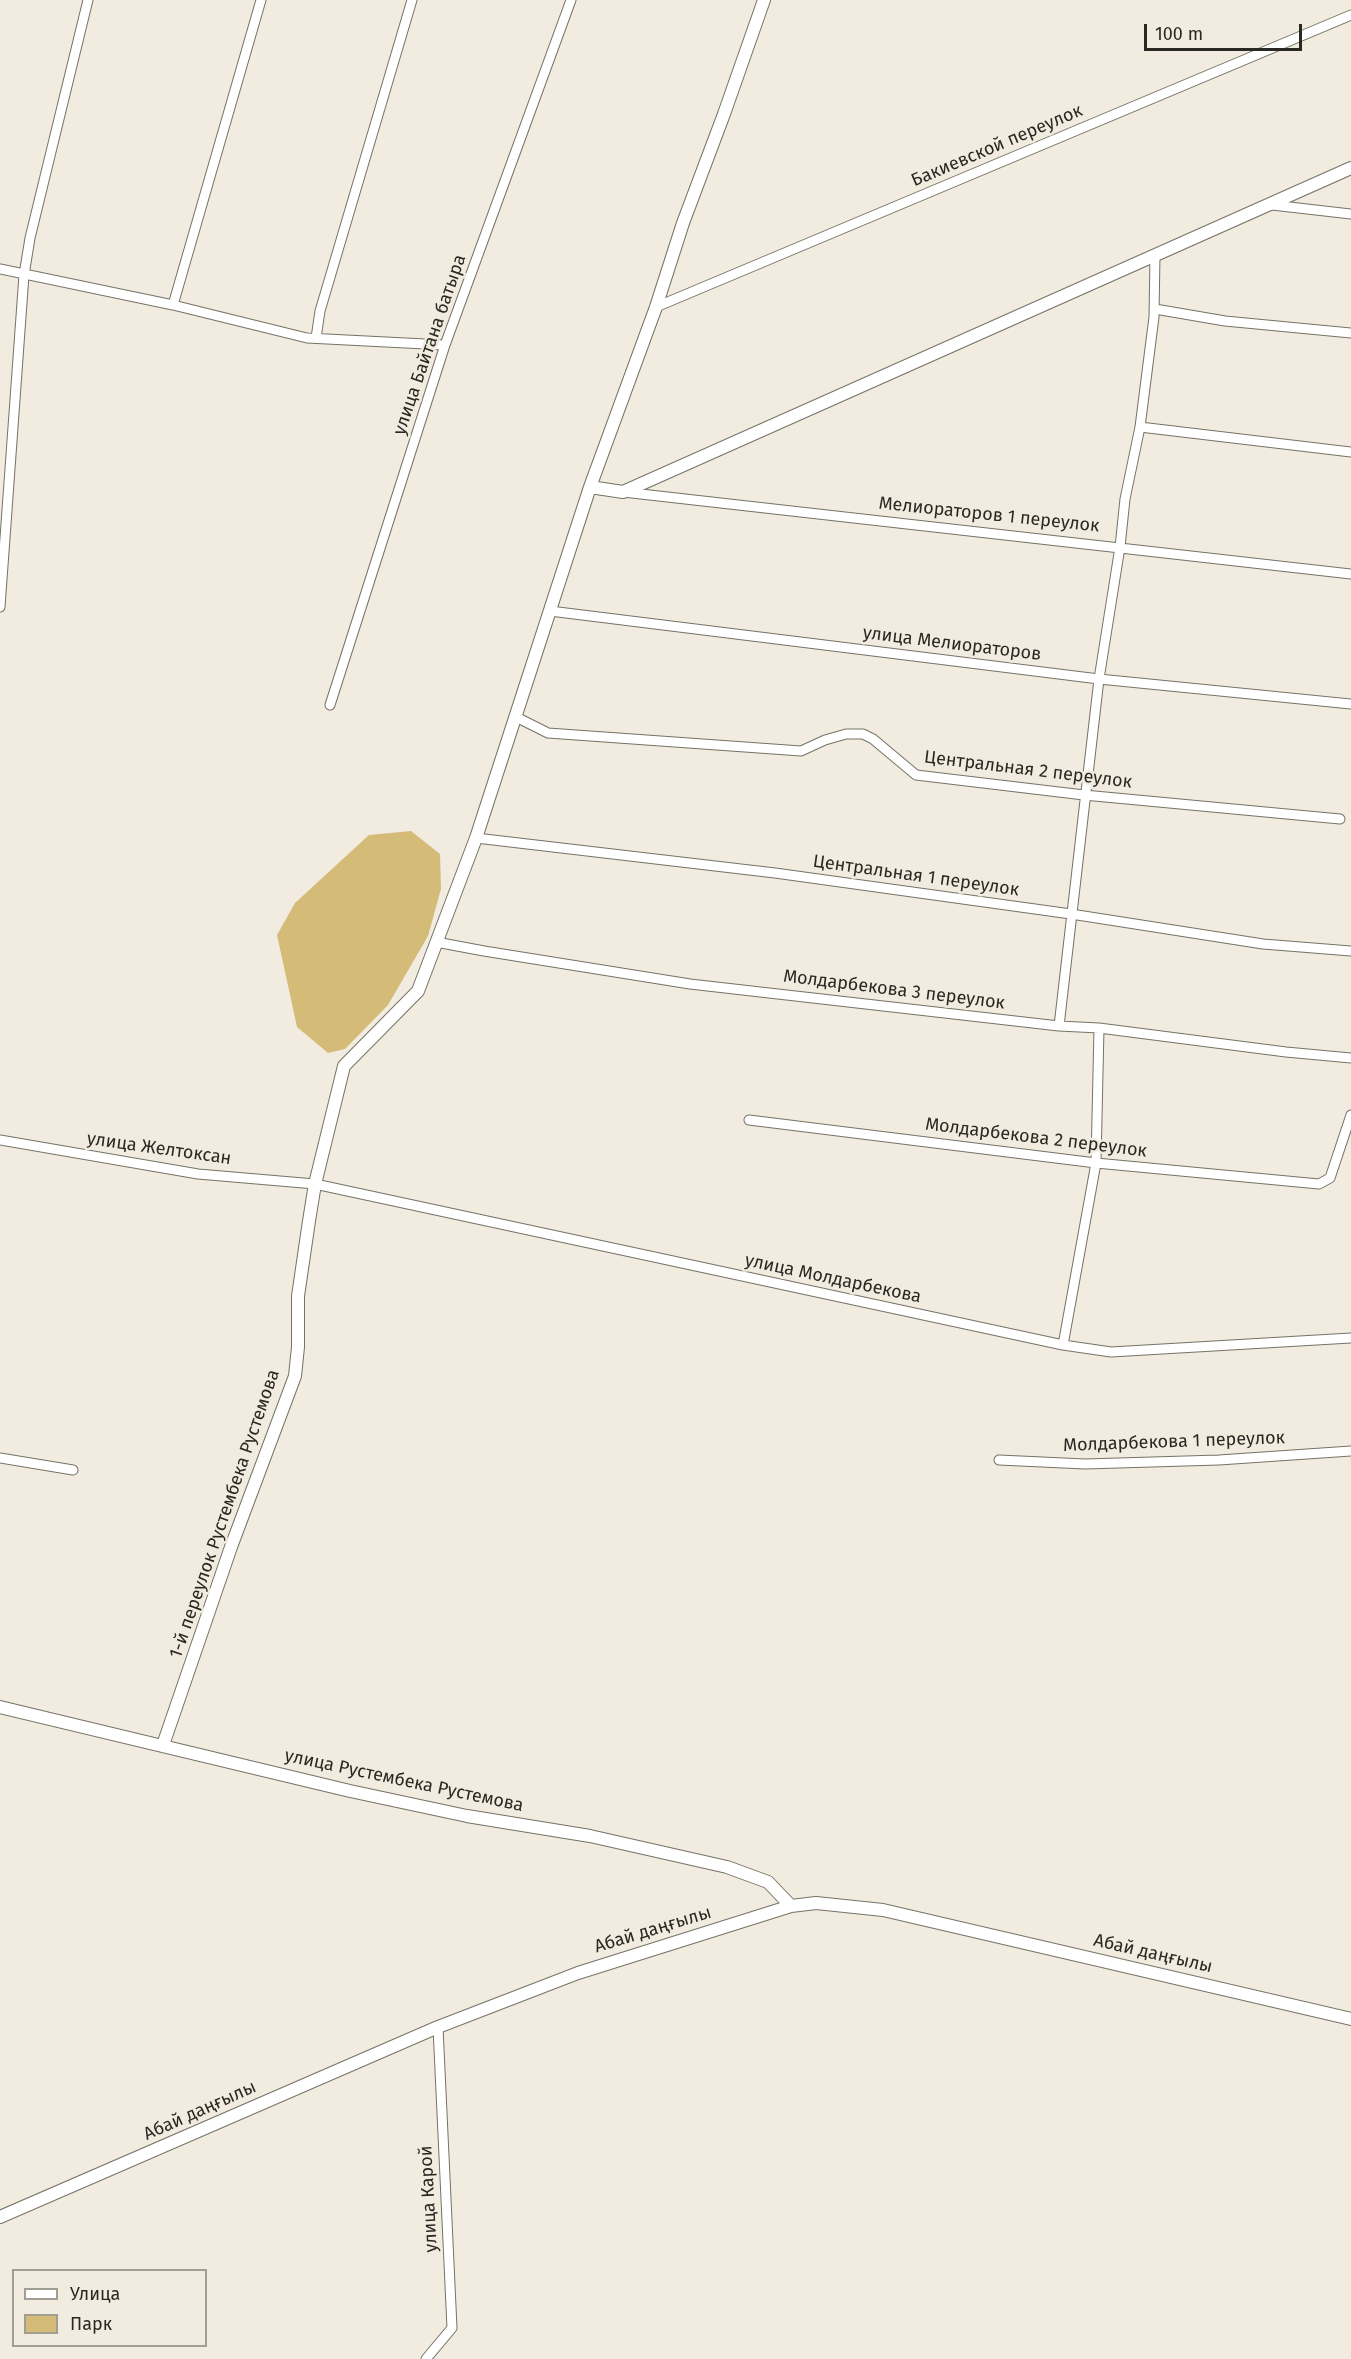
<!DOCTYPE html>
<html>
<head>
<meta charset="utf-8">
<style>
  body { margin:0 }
  #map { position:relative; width:1351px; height:2359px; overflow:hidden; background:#f1ecdf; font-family:"Fira Sans",sans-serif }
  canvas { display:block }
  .legend { position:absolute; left:12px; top:2269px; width:195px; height:78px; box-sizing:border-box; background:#f1ecdf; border:2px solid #a19e94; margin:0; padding:8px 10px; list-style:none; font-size:18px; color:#292823 }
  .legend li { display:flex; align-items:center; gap:12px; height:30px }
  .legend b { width:30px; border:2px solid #a19e94 }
  .scale { position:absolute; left:1144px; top:24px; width:158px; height:27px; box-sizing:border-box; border:3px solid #292823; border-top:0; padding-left:8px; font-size:18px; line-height:21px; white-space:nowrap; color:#292823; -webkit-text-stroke:4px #f1ecdf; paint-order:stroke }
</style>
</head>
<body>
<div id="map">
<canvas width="1351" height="2359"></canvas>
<ul class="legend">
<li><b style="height:8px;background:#fff"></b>Улица</li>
<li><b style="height:16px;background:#d4bb78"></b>Парк</li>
</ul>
<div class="scale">100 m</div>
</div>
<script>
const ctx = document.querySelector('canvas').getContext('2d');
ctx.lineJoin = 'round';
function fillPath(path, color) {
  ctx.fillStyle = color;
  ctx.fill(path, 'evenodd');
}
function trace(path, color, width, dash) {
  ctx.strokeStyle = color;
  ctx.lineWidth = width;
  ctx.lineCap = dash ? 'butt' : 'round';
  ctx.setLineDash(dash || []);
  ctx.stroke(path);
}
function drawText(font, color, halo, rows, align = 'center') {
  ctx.font = font + ' "Fira Sans",sans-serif';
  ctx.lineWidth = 5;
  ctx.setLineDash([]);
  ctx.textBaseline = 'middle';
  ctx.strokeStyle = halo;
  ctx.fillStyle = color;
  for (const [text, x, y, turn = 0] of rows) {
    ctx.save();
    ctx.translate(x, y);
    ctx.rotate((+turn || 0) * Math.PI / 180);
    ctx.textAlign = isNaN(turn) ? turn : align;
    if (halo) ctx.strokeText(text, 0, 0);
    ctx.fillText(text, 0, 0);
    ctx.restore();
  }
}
const green = new Path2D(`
  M411,831L440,854L441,889L428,936L388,1005L345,1049L328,1053L297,1027L277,935L295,903L369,835Z`);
const minor = new Path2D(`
  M1272,205L1351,214
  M0,269L173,305L307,338L445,345
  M173,305L261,0
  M656,307L1351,15
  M1155,309L1225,321L1351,333
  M316,338L320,311L412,0
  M1140,427L1351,452
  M623,492L1351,574
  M0,607L24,275L30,238L88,0
  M550,611L1099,679L1351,704
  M330,705L445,345L571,0
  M516,717L548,733L801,751L825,740L846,734H863L873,739L916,775L1084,795L1340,819
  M476,838L775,873L1071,914L1263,944L1351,951
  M436,942L484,951L690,984L1059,1026L1099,1028L1286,1052L1351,1058
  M1059,1026L1099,679L1120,547L1125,499L1140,427L1154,317L1155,255
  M749,1120L1096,1163L1319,1184L1330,1178L1351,1115
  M0,1140L198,1174L315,1184L1063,1345L1111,1352L1351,1338
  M1063,1345L1096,1163L1099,1028
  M0,1458L73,1470
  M999,1460L1085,1464L1219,1460L1351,1451
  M426,2359L452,2328L438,2027`);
const tertiary = new Path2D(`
  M590,487L623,492L1351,168
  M0,1707L350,1791L467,1816L590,1836L727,1867L768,1882L791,1906
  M163,1745L231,1547L295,1376L298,1347V1296L309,1221L315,1184L344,1066L418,991L476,838L590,487L656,307L683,223L724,114L764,0
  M0,2217L438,2027L578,1973L791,1906L816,1903L883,1910L1351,2019`);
const streetNames = [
  ["Бакиевской переулок",997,146,-23],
  ["улица Байтана батыра",430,345,-71],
  ["Мелиораторов 1 переулок",989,515,6],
  ["улица Мелиораторов",952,644,7],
  ["Центральная 2 переулок",1028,770,7],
  ["Центральная 1 переулок",916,876,8],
  ["Молдарбекова 3 переулок",894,990,7],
  ["Молдарбекова 2 переулок",1036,1138,7],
  ["улица Желтоксан",159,1149,8],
  ["улица Молдарбекова",833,1279,12],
  ["Молдарбекова 1 переулок",1174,1442,-2],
  ["1-й переулок Рустембека Рустемова",225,1514,-71],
  ["улица Рустембека Рустемова",404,1781,12],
  ["Абай даңғылы",653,1930,-17],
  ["Абай даңғылы",1153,1954,13],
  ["Абай даңғылы",200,2111,-24],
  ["улица Карой",429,2199,-93]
];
fillPath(green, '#d4bb78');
trace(minor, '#767266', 11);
trace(tertiary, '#767266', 14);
trace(minor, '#fff', 9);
trace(tertiary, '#fff', 12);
drawText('18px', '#292823', '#f1ecdf', streetNames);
</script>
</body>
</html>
